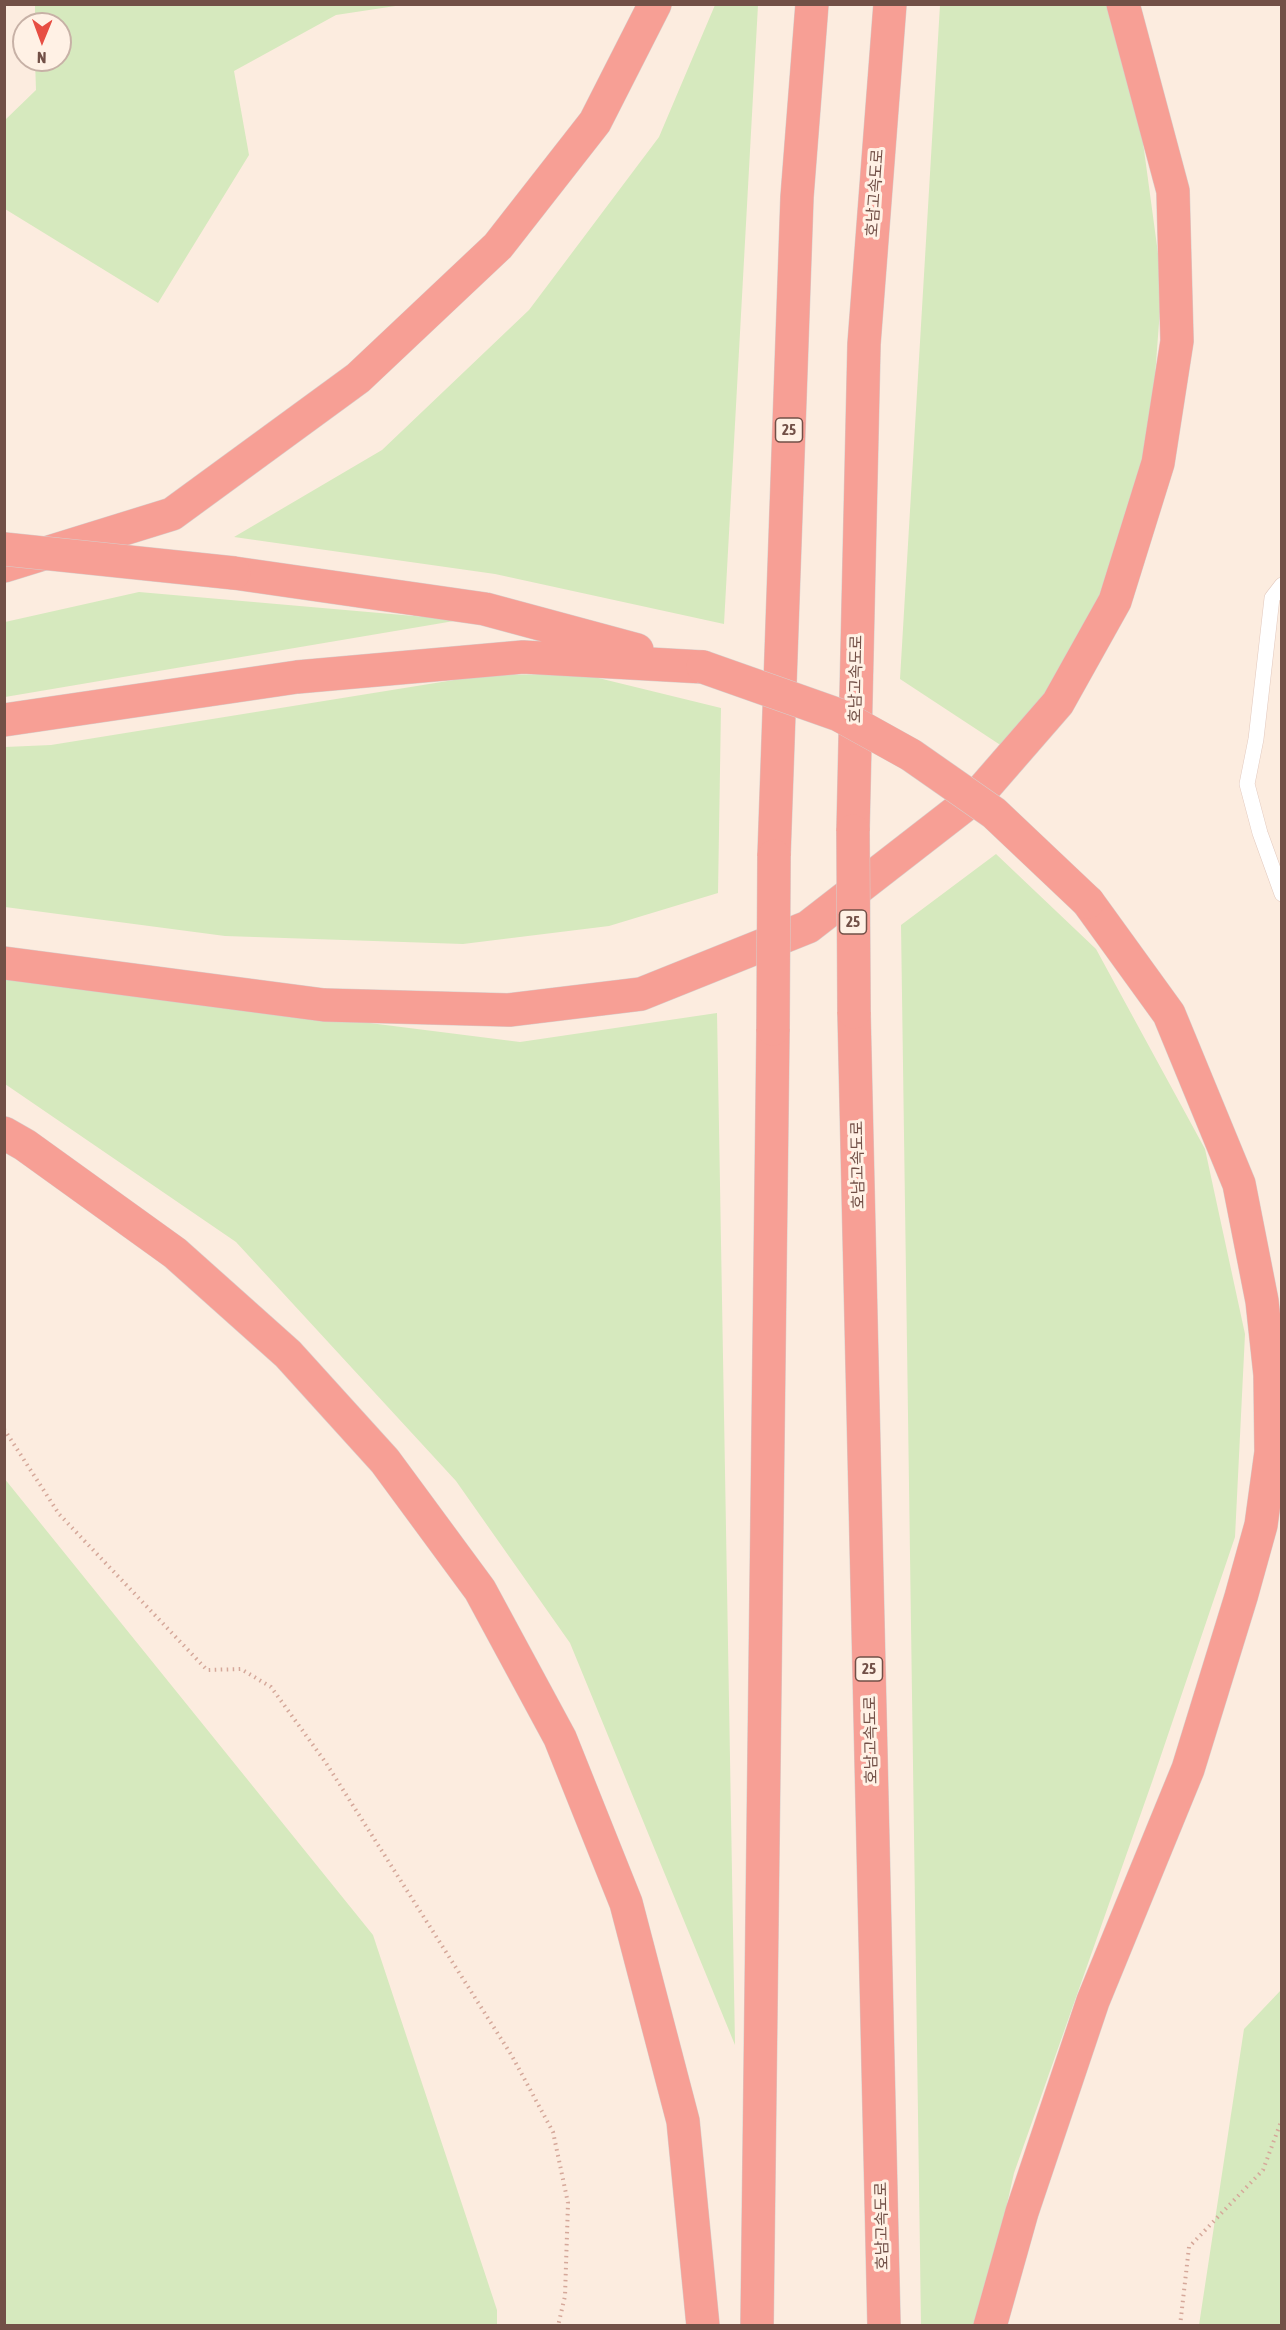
<!DOCTYPE html>
<html>
<head>
<meta charset="utf-8">
<style>
  body { margin:0 }
  #map { position:relative; width:1286px; height:2330px; overflow:hidden; background:#fcecdf; font-family:"Asap Condensed",sans-serif }
  canvas { display:block }
  .frame { position:absolute; inset:0; border:6px solid #725047; pointer-events:none }
  .north { position:absolute; left:12px; top:12px; width:60px; height:60px; box-sizing:border-box; background:#fff1e5; border:2px solid #c7b1a6; border-radius:50%; rotate:181deg; font-size:16px; font-weight:700; line-height:24px; text-align:center; color:#725047 }
  .north::after { content:''; display:block; margin:auto; width:21px; height:27px; background:#e74e43; clip-path:polygon(50% 0,100% 100%,50% 72%,0 100%) }
</style>
</head>
<body>
<div id="map">
<canvas width="1286" height="2330"></canvas>
<div class="frame"></div>
<div class="north">N</div>
</div>
<script>
const ctx = document.querySelector('canvas').getContext('2d');
ctx.lineJoin = 'round';
function fillPath(path, color) {
  ctx.fillStyle = color;
  ctx.fill(path, 'evenodd');
}
function trace(path, color, width, dash) {
  ctx.strokeStyle = color;
  ctx.lineWidth = width;
  ctx.lineCap = dash ? 'butt' : 'round';
  ctx.setLineDash(dash || []);
  ctx.stroke(path);
}
function drawText(font, color, halo, rows, align = 'center') {
  ctx.font = font + ' "Asap Condensed","Noto Sans KR",sans-serif';
  ctx.lineWidth = 6;
  ctx.setLineDash([]);
  ctx.textBaseline = 'middle';
  ctx.strokeStyle = halo;
  ctx.fillStyle = color;
  for (const [text, x, y, turn = 0] of rows) {
    ctx.save();
    ctx.translate(x, y);
    ctx.rotate((+turn || 0) * Math.PI / 180);
    ctx.textAlign = isNaN(turn) ? turn : align;
    if (halo) ctx.strokeText(text, 0, 0);
    ctx.fillText(text, 0, 0);
    ctx.restore();
  }
}
const green = new Path2D(`
  M35,5V4L402,5L336,15L234,71L249,155L158,303L5,209V120L36,90L35,60H60V24H35Z
  M715,5H758L724,624L495,574L234,537L382,450L529,310L659,137Z
  M940,5H1111L1132,61L1162,283L1149,456L1106,616L1008,750L900,679Z
  M139,592L460,620L5,697V622Z
  M582,674L721,708L718,893L609,926L463,944L225,936L5,907V747L51,745L485,675Z
  M996,854L1096,949L1205,1149L1245,1334L1235,1537L1152,1782L1014,2173L980,2325H921L901,925Z
  M5,977L520,1042L717,1013L735,2045L570,1643L456,1481L236,1242L5,1084Z
  M4,1478L373,1935L497,2310V2325H5Z
  M1281,1990V2325H1199L1244,2029Z`);
const path = new Path2D(`
  M4,1429L59,1514L207,1670L241,1669L271,1687L326,1763L512,2056L553,2132L568,2203L565,2296L558,2326
  M1180,2326L1189,2247L1263,2170L1282,2119`);
const service = new Path2D(`
  M1282,585L1272,598L1256,739L1247,784L1260,833L1282,894`);
const motorway = new Path2D(`
  M4,566L172,514L358,378L498,246L595,122L655,4
  M234,573L485,609L637,650
  M4,720L297,677L523,657L703,667
  M853,831L864,344L890,4
  M774,856L797,197L812,4
  M4,963L324,1005L509,1010L641,994L808,927L978,795L1058,703L1115,601L1158,463L1177,341L1173,191L1123,4
  M854,1012L884,2326
  M4,1133L25,1145L175,1253L288,1354L385,1461L480,1590L560,1738L626,1903L683,2121L703,2326
  M757,2326L773,1029
  M990,2326L1022,2212L1093,2001L1188,1769L1241,1597L1261,1525L1271,1452L1270,1375L1262,1301L1239,1184L1169,1014L1088,902`);
const motorwayBridge = new Path2D(`
  M4,549L234,573
  M703,667L839,715L911,755L994,813L1088,902
  M853,831L854,1012
  M773,1029L774,856`);
const shields = [
  [789,430,27],
  [853,922,27],
  [869,1669,27]
];
const shieldNames = [
  ["25",789,430],
  ["25",853,922],
  ["25",869,1669]
];
const streetNames = [
  ["호남고속도로",875,193,-86],
  ["호남고속도로",856,679,-89],
  ["호남고속도로",858,1165,-91],
  ["호남고속도로",871,1740,-91],
  ["호남고속도로",882,2226,-91]
];
fillPath(green, '#d6e9be');
trace(service, '#e2c9be', 16);
trace(motorway, '#d8cecb', 34);
trace(path, '#d5a89a', 4, [1.5, 4.5]);
trace(service, '#fff', 15);
trace(motorway, '#f79f95', 33);
trace(motorwayBridge, '#d8cecb', 34, []);
trace(motorwayBridge, '#f79f95', 33);
for (const [x, y, w] of shields) {
  const box = new Path2D();
  box.roundRect(x - w / 2, y - 12, w, 24, 4.5);
  ctx.fillStyle = '#fff1e5';
  ctx.fill(box);
  trace(box, '#725047', 1.5);
}
drawText('bold 15px', '#725047', null, shieldNames);
drawText('16px', '#725047', '#fff1e5', streetNames);
</script>
</body>
</html>
